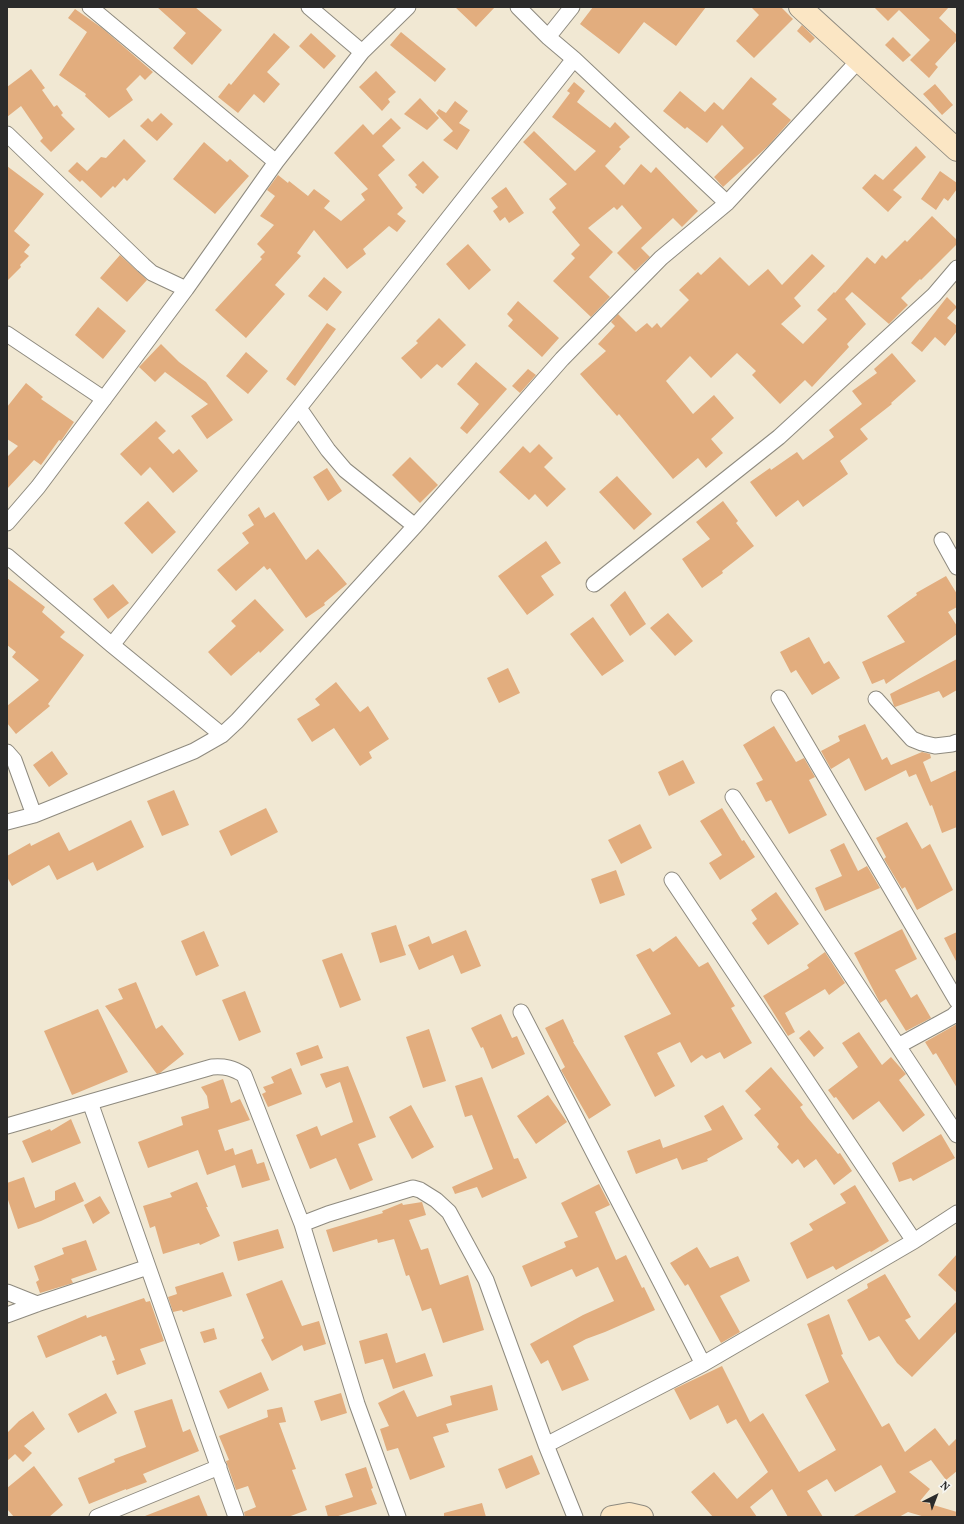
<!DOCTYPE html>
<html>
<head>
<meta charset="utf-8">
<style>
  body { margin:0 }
  #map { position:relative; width:964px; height:1524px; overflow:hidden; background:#f1e8d3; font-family:Vollkorn,serif }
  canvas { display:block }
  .frame { position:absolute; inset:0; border:8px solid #2b2b2b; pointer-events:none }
  .north { position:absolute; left:916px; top:1476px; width:40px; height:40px; -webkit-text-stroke:3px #f6f6f2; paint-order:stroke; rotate:42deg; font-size:11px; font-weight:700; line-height:16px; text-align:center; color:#2b2b2b }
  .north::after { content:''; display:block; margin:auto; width:14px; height:18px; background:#2b2b2b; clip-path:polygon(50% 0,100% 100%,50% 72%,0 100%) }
</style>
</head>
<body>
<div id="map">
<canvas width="964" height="1524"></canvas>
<div class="frame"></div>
<div class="north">N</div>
</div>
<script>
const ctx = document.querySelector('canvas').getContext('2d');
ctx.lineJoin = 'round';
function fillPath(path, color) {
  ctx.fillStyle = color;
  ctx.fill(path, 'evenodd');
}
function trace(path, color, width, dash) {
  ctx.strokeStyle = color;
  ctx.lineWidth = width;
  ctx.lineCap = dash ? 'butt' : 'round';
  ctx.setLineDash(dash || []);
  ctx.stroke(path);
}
const building = new Path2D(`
  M157,7H195L222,30L192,65L173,48L186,33Z
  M455,7H495L476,27Z
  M593,7H706L676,46L644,22L619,54L580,24Z
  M751,7H781L793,19L754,58L736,41L759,15Z
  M874,7H949L939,18L957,35V40L935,64L938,67L929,78L910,60L930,40L899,10L888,21Z
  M75,9L102,28L153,72L145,80L140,75L126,89L133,100L109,118L85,96L86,94L59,75L87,32L68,18Z
  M802,25L815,38L810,43L797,31Z
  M401,32L446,69L435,82L390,45Z
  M274,33L290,47L267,72L280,84L264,103L254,94L238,113L218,97L229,83L231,85Z
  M311,33L336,56L324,69L299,46Z
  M893,37L911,55L903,62L885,45Z
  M31,69L45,88L42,90L54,107L57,105L63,113L61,115L75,129L51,152L40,141L43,138L21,106L7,117V87Z
  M376,71L396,92L388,99L390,102L382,111L359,87Z
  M751,77L777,99L772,104L791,120L768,146L723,187L714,177L744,148L722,125L707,143L687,127L685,129L663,111L680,91L705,112L714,102L723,110Z
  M574,82L585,91L577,102L610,128L615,122L630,137L619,147L621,149L605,166L624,185L641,164L651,173L656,167L698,211L682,227L673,218L641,248L650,257L635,271L617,253L642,228L622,205L617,210L614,207L588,228L613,252L589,277L610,297L591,317L553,281L575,258L571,254L580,245L552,212L556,208L549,199L567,184L523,142L534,131L575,171L596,151L552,117L570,93L567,91Z
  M935,84L953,105L942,115L923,94Z
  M420,98L439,118L427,130L404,114Z
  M455,101L468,111L459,123L470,130L457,150L443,140L453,131L436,113L439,109L446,113Z
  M161,113L173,124L157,141L140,126L148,118L152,122Z
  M391,118L401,128L382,146L395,160L378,175L403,208L397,214L406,221L397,232L389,226L363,249L366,254L347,269L314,230L297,253L301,256L275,285L285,294L246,338L215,310L262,259L260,257L265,252L257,244L274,225L260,216L275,196L267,190L278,175L288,183L289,181L308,196L314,189L330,201L324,208L341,221L365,200L361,194L368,189L334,153L363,124L373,135Z
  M124,139L146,161L127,181L124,178L115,188L113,186L101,198L82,180L80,182L68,171L77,162L87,171L101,157L106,158Z
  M204,142L227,162L230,159L249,176L215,214L173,179Z
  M916,146L926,157L893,190L902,197L888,212L862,188L875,174L883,180Z
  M423,161L439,177L423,194L415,187L417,185L408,175Z
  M7,166L44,194L14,231L30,245L24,252L29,256L20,265L21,267L7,281Z
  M940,171L957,183V189L948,201L944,198L936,210L921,199Z
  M506,187L524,213L509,223L505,217L500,221L493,211L498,207L491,198Z
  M932,216L957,240V244L921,280L920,279L901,298L908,305L889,324L852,292L845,299L866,324L847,344L849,347L812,387L805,380L780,404L752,375L756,371L737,353L711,378L690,356L666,381L693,414L714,395L734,418L711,439L723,453L706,468L698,458L673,479L619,414L617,416L580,374L606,351L598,344L615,326L611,322L618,314L636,332L647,323L652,328L657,323L661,328L689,300L679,290L698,272L701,275L720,257L749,286L768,269L782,285L812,254L825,266L794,298L801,306L781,324L803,344L827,319L817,310L834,292L835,293L867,257L875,264L882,255L886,259L905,240L907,242Z
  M468,244L491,270L469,290L446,264Z
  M120,255L147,280L127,302L100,278Z
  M324,277L342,292L327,311L308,296Z
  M947,297L957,307L947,318L957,326V331L945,346L935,337L922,352L911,343Z
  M518,301L559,338L542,357L508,326L513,320L507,314Z
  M98,307L126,331L103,359L75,335Z
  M439,318L466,345L442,368L437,364L421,379L401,358L418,343L416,341Z
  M327,323L336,329L295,386L286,379Z
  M161,344L179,362L206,382L233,420L207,439L191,416L208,404L165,372L155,382L139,367Z
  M246,352L268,371L248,394L226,376Z
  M892,353L916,381L891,403L892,404L860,429L868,439L840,461L848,474L803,507L798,500L776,517L750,482L770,468L771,470L797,452L803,460L834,437L829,430L862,404L852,391L877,373L874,369Z
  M476,362L507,389L467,434L460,428L479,404L457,384Z
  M528,369L536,375L520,393L512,386Z
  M26,383L43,397L41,399L74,422L61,441L59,440L41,465L34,460L7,489V457L18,446L7,439V407Z
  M156,421L166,431L158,438L173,454L179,449L198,471L173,493L150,467L141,476L120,454Z
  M539,444L553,458L544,467L566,489L547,507L535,494L529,500L499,472L523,446L530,453Z
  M410,457L438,485L420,503L392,475Z
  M327,468L342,491L328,501L313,477Z
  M617,476L652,514L634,530L599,492Z
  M148,501L176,532L152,554L124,523Z
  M723,501L738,521L736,523L754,546L722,571L723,573L702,588L682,559L710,539L696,522Z
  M259,507L265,518L274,512L306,560L318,549L347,584L324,603L325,605L306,618L270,568L267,570L264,566L236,591L217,570L249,543L242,533L254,525L248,515Z
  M546,541L561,563L541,576L554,595L527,615L498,576Z
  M946,576L957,594V607L948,612L957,626V634L886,684L884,679L872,684L862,662L905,642L887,616L917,595L916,593Z
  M7,578L45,607L42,612L65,632L60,637L84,655L48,704L50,706L16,734L7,723V706L39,680L12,657L16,652L7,645Z
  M113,584L129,603L108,619L93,599Z
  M625,591L646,624L630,636L610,605Z
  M255,599L284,630L260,653L259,651L231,676L208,652L236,626L231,621Z
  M668,613L693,641L675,656L650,628Z
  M593,617L624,661L602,676L570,634Z
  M809,637L824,664L829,661L840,678L812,695L796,670L791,673L780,652Z
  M957,659V690L943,698L939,691L895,707L894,706L890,694Z
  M508,668L520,693L499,703L487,678Z
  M336,682L360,712L368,706L389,739L369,752L372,758L360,766L334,728L312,742L297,719L320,705L315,699Z
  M865,724L882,760L887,757L891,765L922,752L930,754L931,758L923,762L931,782L957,770V827L942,833L932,805L930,806L916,774L909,777L906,770L865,791L849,758L831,769L821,751L840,741L838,736Z
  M774,726L796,762L804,758L815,777L809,780L827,815L789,834L771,800L766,802L756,783L763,780L743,745Z
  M52,751L68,774L49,787L33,765Z
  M683,760L695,783L669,796L658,772Z
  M174,790L189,825L162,836L147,801Z
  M266,808L278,832L231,856L219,831Z
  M722,808L742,841L744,840L755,857L720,880L709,863L722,855L700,821Z
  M131,820L144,847L97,871L93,862L57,880L49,865L12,886L7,877V856L30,843L31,846L59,832L69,851Z
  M907,822L922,849L930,844L953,890L917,910L905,887L902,889L884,859L886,857L876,838Z
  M640,824L652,848L621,864L608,840Z
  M844,843L858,871L867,866L880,888L825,911L815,888L842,876L830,850Z
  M616,870L625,895L600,904L591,879Z
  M776,892L799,924L768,945L752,923L757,919L751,910Z
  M396,925L406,955L380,963L371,933Z
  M902,929L917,959L895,970L911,998L917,994L931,1018L906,1031L886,999L880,1003L854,953Z
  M466,930L481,966L461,974L453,955L419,970L408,945L429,936L432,944Z
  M204,931L219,966L196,976L181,941Z
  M957,932V963L944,938Z
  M676,936L699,967L708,962L735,1006L731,1008L752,1043L724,1059L720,1052L706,1059L702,1055L691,1063L680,1042L657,1053L675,1086L655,1097L624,1036L671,1014L636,955L650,948L653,952Z
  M825,952L845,983L829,995L825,989L785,1013L795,1032L788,1036L763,996L809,968L807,965Z
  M342,953L361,1000L340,1008L322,960Z
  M136,982L156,1029L162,1025L184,1054L160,1073L157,1074L105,1006L123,999L118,989Z
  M245,991L261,1032L239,1041L222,1000Z
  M98,1009L128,1072L72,1095L44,1031Z
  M501,1014L512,1038L517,1036L525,1054L492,1069L483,1047L481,1048L471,1028Z
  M563,1019L574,1042H573L611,1105L589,1119L561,1070L565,1067L545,1028Z
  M957,1024V1088L936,1053L933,1055L925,1042Z
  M429,1029L446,1081L423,1088L406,1037Z
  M809,1030L824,1048L814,1057L799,1038Z
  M859,1032L882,1065L891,1057L906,1074L899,1080L925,1115L903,1132L879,1101L853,1120L836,1097L834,1098L828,1090L858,1067L842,1043Z
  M318,1045L323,1058L301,1066L296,1053Z
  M348,1066L376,1137L358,1144L373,1180L350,1190L336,1158L310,1169L296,1135L317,1126L321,1136L353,1122L340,1082L326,1088L320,1074Z
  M771,1067L803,1105L800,1107L807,1117L838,1154L840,1153L852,1171L834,1185L816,1159L804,1168L798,1159L792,1164L777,1147L779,1144L754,1115L761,1109L745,1091Z
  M291,1068L302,1094L268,1107L262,1094L266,1092L263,1087L274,1083L271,1077Z
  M482,1077L514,1159L518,1158L527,1178L482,1198L477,1187L455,1194L452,1187L493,1169L472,1115L465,1117L455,1086Z
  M223,1079L231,1103L240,1099L250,1120L218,1130L225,1151L233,1148L235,1155L252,1149L257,1164L264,1162L270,1180L242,1188L235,1165L207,1175L198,1150L148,1168L138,1142L183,1125L181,1117L209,1108L207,1096L201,1087Z
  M548,1095L567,1122L536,1144L517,1116Z
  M411,1105L434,1147L412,1159L389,1117Z
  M723,1105L743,1139L707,1159L708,1161L682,1170L677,1158L636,1174L627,1151L660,1139L663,1148L712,1130L704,1116Z
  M71,1119L81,1143L32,1163L22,1141L50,1129L51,1131Z
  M941,1134L955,1158L913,1181L911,1178L899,1182L892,1163Z
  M24,1177L35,1208L55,1200V1191L75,1182L84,1201L41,1221L18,1229L7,1197V1183Z
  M197,1182L208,1207H206L220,1236L200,1245L199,1243L163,1254L155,1226L150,1228L143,1206L172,1197L170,1193Z
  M599,1184L610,1205L595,1212L616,1260L626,1255L642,1288L644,1287L655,1310L605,1332L586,1339L573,1346L589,1380L562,1391L548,1360L541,1364L530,1344L583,1315L614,1301L598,1267L576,1277L572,1269L531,1287L522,1266L566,1247L564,1242L578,1237L561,1203Z
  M855,1185L889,1241L871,1252L870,1251L836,1270L833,1266L807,1279L790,1243L813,1230L809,1224L846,1203L840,1194Z
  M100,1196L110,1213L93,1224L84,1205Z
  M422,1202L426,1215L409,1220L421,1250L428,1248L440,1285L468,1275L484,1330L443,1343L431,1308L422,1311L409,1275L406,1276L394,1239L378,1243L377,1239L333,1252L326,1230L383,1213L382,1211L402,1203L403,1205Z
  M278,1229L284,1248L238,1261L233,1242Z
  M86,1240L97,1270L71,1279L73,1283L40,1293L36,1282L39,1280L34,1266L64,1254L62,1248Z
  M697,1247L710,1268L738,1256L750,1281L720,1296L740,1332L721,1343L688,1284L685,1286L670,1263Z
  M957,1254V1293L938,1275Z
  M223,1272L232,1296L183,1312L182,1310L173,1312L168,1297L177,1294L175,1287Z
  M885,1274L911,1317L905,1320L919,1340L957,1301V1331L912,1377L897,1363L879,1336L869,1341L847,1300L868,1288L867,1284Z
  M282,1280L302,1326L319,1321L326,1344L304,1351L302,1345L272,1361L261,1340L264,1338L246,1294Z
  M144,1298L146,1302L150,1301L164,1341L140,1349L146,1364L117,1375L112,1361L115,1360L106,1336L102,1337L101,1335L46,1358L37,1336L86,1315L87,1318Z
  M829,1314L843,1354L841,1355L882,1427L889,1423L905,1452L935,1428L949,1446L957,1438V1471L946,1480L931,1460L909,1472L930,1489L920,1501L957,1512V1517H925L908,1512L899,1517H852L896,1492L881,1465L835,1492L827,1479L807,1491L823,1517H788L772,1489L750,1507L757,1517H713L691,1492L714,1472L737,1499L768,1472L736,1419L727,1424L718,1405L690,1420L674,1389L722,1366L750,1422L763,1413L799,1472L836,1450L805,1395L829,1382L807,1324Z
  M214,1328L217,1339L204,1343L200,1332Z
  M387,1333L396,1363L425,1353L433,1376L393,1389L383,1359L365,1364L359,1341Z
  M261,1372L269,1390L228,1409L219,1391Z
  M492,1385L498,1410L446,1424L449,1432L433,1437L445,1467L410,1480L398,1448L387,1451L380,1429L389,1426L378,1403L404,1390L417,1417L452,1405L450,1396Z
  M106,1393L117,1413L78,1433L68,1414Z
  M341,1393L347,1413L321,1421L314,1401Z
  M172,1399L183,1432L190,1429L199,1451L143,1474L147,1482L126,1490V1489L89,1504L78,1478L115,1462L114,1459L146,1447L134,1411Z
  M282,1407L286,1422L279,1423L296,1469L292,1470L307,1510L288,1517H245L244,1512L256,1507L248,1486L236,1490L226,1461L229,1460L219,1436L268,1417L267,1410Z
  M33,1411L45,1429L24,1446L32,1453L23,1462L15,1454L7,1461V1433L19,1421Z
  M532,1455L540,1474L506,1489L498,1469Z
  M34,1466L63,1505L49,1517H14L7,1509V1488Z
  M366,1467L373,1488L371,1489L377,1504L335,1517H328L325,1506L353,1497L345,1474Z
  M199,1495L208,1517H145V1516Z
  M482,1503L486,1517H444V1513Z`);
const street = new Path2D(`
  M90,7L276,162
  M309,7L362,52
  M518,7L548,37L574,59L727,203
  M548,37L572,7
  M7,134L143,265L152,273L186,289
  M7,334L104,399
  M299,408L328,450L345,470L415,526
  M7,523L38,487L186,289L276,162L362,52L408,7
  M942,540L957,567
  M7,556L112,645L222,735
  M594,584L779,437L934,295L957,268
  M112,645L574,59
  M779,698L957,1001
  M876,699L912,739L922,743L935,746L952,744L957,742
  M7,752L14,760L34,815
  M733,797L957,1135
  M7,822L34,815L194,751L222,735L237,721L415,526L562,359L661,258L727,203L859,60
  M672,880L914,1241
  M521,1012L703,1364
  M898,1046L953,1016L957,1012
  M90,1102L236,1517
  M7,1126L212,1067C225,1066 233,1068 244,1075L302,1224L357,1404L398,1517
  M302,1224L328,1214L413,1188L420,1190L436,1200L449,1212L486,1280L546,1445L575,1517
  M7,1292L37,1304
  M7,1315L37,1304L148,1267
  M546,1445L703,1364L914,1241L957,1213
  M97,1517L219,1467`);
const secondary = new Path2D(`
  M800,7L957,150
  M612,1517L629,1514L642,1517`);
fillPath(building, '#e2ad7e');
trace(street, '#8e8a7f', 17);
trace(secondary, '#8e8a7f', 24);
trace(street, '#fff', 15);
trace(secondary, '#fbe6c4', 22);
</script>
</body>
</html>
